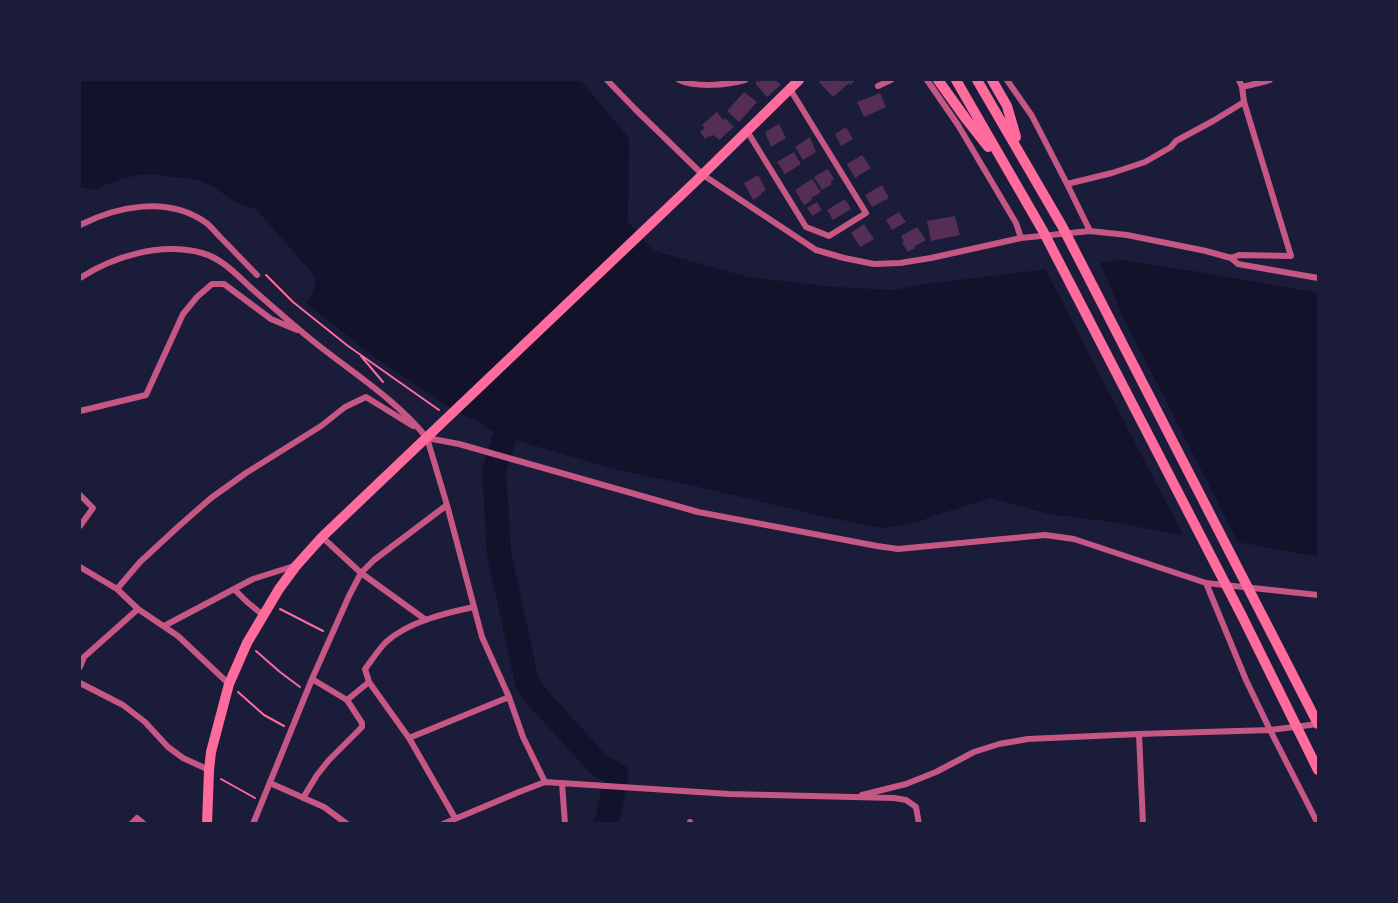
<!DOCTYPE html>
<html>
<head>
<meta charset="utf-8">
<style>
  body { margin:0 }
  #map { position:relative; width:1398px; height:903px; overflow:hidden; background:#1b1b3a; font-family:"Open Sans",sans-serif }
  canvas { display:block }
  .frame { position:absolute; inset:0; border:81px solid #1b1b3a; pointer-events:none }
</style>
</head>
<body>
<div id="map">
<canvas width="1398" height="903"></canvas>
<div class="frame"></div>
</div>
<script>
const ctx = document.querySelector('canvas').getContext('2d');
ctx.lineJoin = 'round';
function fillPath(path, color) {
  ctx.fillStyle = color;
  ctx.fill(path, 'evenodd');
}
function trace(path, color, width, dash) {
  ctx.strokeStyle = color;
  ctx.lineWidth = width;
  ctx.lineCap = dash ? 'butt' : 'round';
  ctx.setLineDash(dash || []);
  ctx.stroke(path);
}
const water = new Path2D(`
  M80,80H580L629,138L628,222L654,251L748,277L834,287L895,290L919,285L1122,260L1211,274L1318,293V557L1250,544L1199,538L1105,521L1049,514L991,498L939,514L920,521L883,528L821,516L695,486L614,469L512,439L490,430L476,420L469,418L441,402L370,354L307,304L316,284L313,274L256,209L237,203L212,186L197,180L152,174L137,175L118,180L95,189L80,187Z`);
const pier = new Path2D(`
  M1099,260L1122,315L1240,546L1185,539L1044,267Z`);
const river = new Path2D(`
  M515,406L494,470L499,554L527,682L538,698L599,765L617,775L607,821L605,824`);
const building = new Path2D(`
  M758,80L759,82L762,80H776L781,85L767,97L755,83Z
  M822,80H856L850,85L849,83L833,97L819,82Z
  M744,92L757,102L739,122L727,111Z
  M880,93L886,107L864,117L857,102Z
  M717,112L723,120L725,118L734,127L719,140L714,135L710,137L709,136L705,139L700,132L705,128L702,125Z
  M779,124L786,138L771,147L765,132Z
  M846,127L853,139L841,146L835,134Z
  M810,137L816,152L803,160L795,147Z
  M794,152L801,164L785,174L777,162Z
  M862,155L871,168L855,178L847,164Z
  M828,169L834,179L830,182L832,184L822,190L814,177Z
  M758,175L766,190L761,193L762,194L753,200L744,183Z
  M812,179L821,192L811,198L812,200L804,205L795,190Z
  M882,185L889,198L872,207L865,195Z
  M845,199L851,209L833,220L827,210Z
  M817,202L822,210L812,216L807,208Z
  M899,212L906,222L892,230L886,220Z
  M955,216L960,235L931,241L927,221Z
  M864,224L874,239L860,247L851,233Z
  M917,227L926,240L915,246V248L908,252L902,243L904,241L901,236Z`);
const path = new Path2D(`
  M266,275L293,302L348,346L439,410
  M361,356L383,382
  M280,609L323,631
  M256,651L280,672L300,687
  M238,692L264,715L284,726
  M221,779L255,798`);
const minor = new Path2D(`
  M607,80L635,109L703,175L816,250L844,258L874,264L900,263L931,258L1021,238L1090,231L1127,235L1206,251L1231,258L1239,255L1291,256L1244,102L1242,87L1239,80
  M679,80C697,88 726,85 745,80
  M927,80L958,125L1016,223L1021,238
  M1007,80L1032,116L1067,184L1112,173L1145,162L1171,147L1176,141L1213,121L1244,102
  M878,86L891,80
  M1242,87L1267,81L1270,80
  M747,131L806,227L829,236L866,213L790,89
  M1067,184L1090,231
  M80,225C118,206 167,196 205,222C211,226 216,233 221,238C233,250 245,263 257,275
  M1231,258L1238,264L1318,278
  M80,278C114,256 161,242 202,253C221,258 236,274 250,287C267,302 284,317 302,332C343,367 392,395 427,438L447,505L482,637L509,697L523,737L545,782L729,794L894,798L906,800L916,807L919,824
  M80,411L146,395L183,314L197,297L212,284H224L271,319L297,330
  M427,438L459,444L698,512L877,546L898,549L1045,535L1074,539L1206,583L1318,595
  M80,495L93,508L80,526
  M322,537L361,573L426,620
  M80,567L117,589L138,609L178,636L229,684
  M1206,583L1246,680L1270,730L1318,824
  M117,589L140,562L179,526L211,498L246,473L321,426L345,407L366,397L413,426
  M235,590L247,602L263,615
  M164,626L253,579L294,566
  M80,667L84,657L138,609
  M80,683L123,705L145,722L168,747L183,758L209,770
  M347,700L369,682
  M1139,734L1143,824
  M409,738L509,697
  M270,783L324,807L347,824
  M562,783L565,824
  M862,795L906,784L936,772L974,752L999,744L1028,739L1139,734L1270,730L1318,724
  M303,798L317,775L329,760L362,727V723L347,700L312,679
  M455,818L409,738L369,682L365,669C372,660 378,650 386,642C408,622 445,613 474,607
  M690,822V824
  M131,824L137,818L144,824
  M253,824L312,679L349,596L361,573L374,560L447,505
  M443,824L519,792L545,782`);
const primary = new Path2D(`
  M207,824L209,770L211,752L229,684L247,643L279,589L296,566L322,537L696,181L799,80`);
const trunk = new Path2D(`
  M938,80L966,119L988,147
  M956,80L1043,231L1242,616L1318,770
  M977,80L1062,226L1318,724
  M992,80L1007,106L1016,137`);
fillPath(water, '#12122b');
fillPath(pier, '#1b1b3a');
trace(river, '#12122b', 24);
fillPath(building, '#542f53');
trace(path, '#ff6b9d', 2);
trace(minor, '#c65784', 6);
trace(primary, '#ff6b9d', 10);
trace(trunk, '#ff6b9d', 10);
</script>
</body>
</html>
